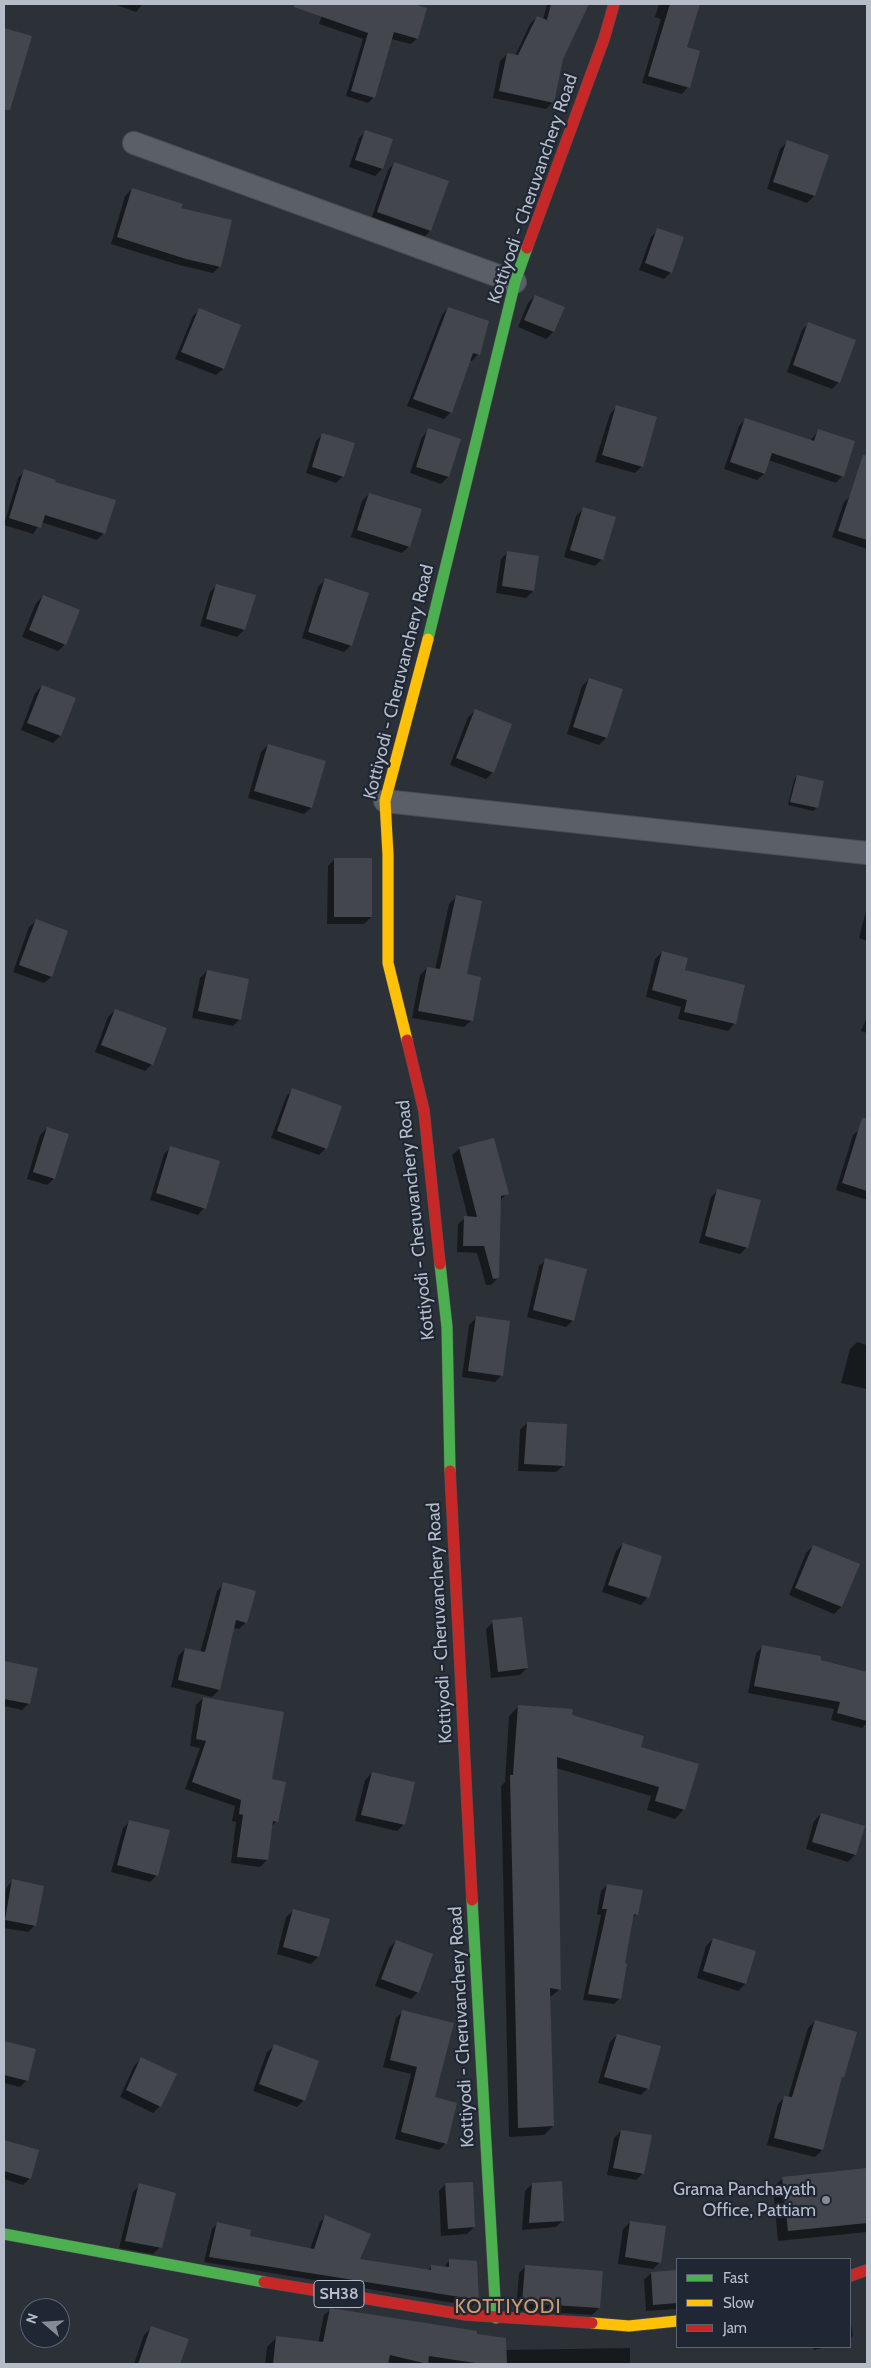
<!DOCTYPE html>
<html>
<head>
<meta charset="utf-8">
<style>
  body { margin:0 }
  #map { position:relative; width:871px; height:2368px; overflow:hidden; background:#2c3138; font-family:Cabin,sans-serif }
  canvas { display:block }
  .frame { position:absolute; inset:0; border:5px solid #b6bdc9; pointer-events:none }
  .legend { position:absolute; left:676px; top:2258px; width:175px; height:90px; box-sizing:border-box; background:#1f2734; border:1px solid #5b6370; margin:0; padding:6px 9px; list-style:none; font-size:15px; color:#b6bdc9 }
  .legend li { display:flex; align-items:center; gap:10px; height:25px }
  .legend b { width:25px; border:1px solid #5b6370 }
  .north { position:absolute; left:20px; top:2298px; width:50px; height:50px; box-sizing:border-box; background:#1f2734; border:1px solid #5b6370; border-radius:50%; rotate:289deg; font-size:14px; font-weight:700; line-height:20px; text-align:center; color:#b6bdc9 }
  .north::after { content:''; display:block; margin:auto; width:18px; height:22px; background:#868c96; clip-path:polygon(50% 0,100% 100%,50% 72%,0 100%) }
</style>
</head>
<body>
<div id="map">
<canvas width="871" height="2368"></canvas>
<div class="frame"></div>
<ul class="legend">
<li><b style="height:6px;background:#4caf50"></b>Fast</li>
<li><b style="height:6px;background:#ffc107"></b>Slow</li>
<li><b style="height:6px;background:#c62828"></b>Jam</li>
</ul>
<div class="north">N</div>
</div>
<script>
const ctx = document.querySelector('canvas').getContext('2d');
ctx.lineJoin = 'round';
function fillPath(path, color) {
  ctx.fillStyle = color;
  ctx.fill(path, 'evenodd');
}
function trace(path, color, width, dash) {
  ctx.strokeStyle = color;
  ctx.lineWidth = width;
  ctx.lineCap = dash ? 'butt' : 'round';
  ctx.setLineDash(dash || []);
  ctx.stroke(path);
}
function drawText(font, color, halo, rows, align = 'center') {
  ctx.font = font + ' Cabin,sans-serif';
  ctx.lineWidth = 4.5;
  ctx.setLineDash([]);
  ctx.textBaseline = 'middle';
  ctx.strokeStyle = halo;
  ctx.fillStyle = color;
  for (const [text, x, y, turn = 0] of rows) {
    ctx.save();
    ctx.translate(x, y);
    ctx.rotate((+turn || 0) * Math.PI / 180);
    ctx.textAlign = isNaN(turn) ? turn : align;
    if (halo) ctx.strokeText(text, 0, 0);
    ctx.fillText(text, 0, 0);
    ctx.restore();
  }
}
const shadow = new Path2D(`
  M114,4H143L136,12Z
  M326,4H383L389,6L391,4H408L425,9L417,39L411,44L391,39L374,97L368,103L346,96L363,39L319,24Z
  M547,4H586L562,59L553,102L546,109L493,98L500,61L507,54L515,56L530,24L537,17L543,20Z
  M659,4H699L685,48L688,87L682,94L642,83L661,19L655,17Z
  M4,29L30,37L12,82L4,80Z
  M366,131L382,169L375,176L349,167L359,138Z
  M787,142L827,156L814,196L807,203L767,189L780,149Z
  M394,163L430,231L423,238L371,219L388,170Z
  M132,189L180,209L220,266L213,273L179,265L111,244L125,196Z
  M658,230L671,272L664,279L639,270L651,237Z
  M535,296L563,308L553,332L546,339L518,327L528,303Z
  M448,308L478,354L472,361L469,360L451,412L444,419L407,406L442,315Z
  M200,309L240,325L223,369L216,375L175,359L193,316Z
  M809,323L839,382L832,389L787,372L802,330Z
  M616,407L642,466L635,473L595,462L610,414Z
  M746,419L810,441L818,431L842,476L836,483L768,460L764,474L757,480L724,469L739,426Z
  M429,430L459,440L448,477L441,484L410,473L422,437Z
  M323,434L343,476L336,483L306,473L316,441Z
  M25,471L53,482L104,533L97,540L41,522L33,534L4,525L18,478Z
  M369,494L409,546L402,553L351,537L362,501Z
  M851,495L867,500V549L832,537L844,502Z
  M583,509L602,559L595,566L564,557L576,516Z
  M508,552L533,591L526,598L496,593L501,559Z
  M325,580L351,645L344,652L302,638L318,587Z
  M217,585L254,596L244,630L237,637L200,626L210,592Z
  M43,596L65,644L58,651L22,637L36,603Z
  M589,679L622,690L606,738L599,745L567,734L582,686Z
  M42,686L74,699L60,736L53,743L21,730L35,693Z
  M475,711L493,772L486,779L450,765L468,717Z
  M268,745L311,808L304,814L248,798L261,752Z
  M797,776L817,808L813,811L788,805L794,780Z
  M335,859L371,917L364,924H327L328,866Z
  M456,897L471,1021L464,1027L412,1018L420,975L427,968L435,970L449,904Z
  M867,907V941L859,938Z
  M36,921L51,977L44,983L13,972L29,927Z
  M662,952L734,1024L728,1031L678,1019L681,1007L646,997L655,959Z
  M207,971L240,1019L233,1026L192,1018L200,978Z
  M115,1010L152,1064L145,1071L95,1052L108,1017Z
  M867,1017V1033L861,1031Z
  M292,1090L326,1148L319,1155L271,1138L286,1097Z
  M47,1128L54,1179L47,1185L27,1179L40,1135Z
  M860,1129L867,1131V1200L836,1190L853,1135Z
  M493,1140L507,1193L500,1201L498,1278L491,1285H486L477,1253L457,1252L458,1224L465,1218H468L452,1155L459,1149Z
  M171,1147L204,1208L198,1215L150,1200L164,1154Z
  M718,1190L747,1247L740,1254L699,1243L711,1197Z
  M546,1260L573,1320L566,1327L527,1317L539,1266Z
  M476,1318L502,1375L495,1382L462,1377L469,1325Z
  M857,1342L867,1345V1389L841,1383L850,1349Z
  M527,1423L563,1466L556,1472L518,1471L520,1430Z
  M623,1544L661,1556L647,1598L641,1605L602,1592L616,1551Z
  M813,1546L858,1565L841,1607L834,1614L789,1595L806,1553Z
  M224,1584L246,1622L239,1629L233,1628L219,1690L212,1697L171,1687L178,1656L185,1649L200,1653L217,1591Z
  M493,1622L527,1668L520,1675L491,1678L486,1629Z
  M763,1646L867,1673V1723L862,1728L831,1720L834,1709L748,1693L756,1653Z
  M4,1663L36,1669L29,1703L22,1710L4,1706Z
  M203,1698L271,1780L277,1821L270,1828L267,1860L260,1867L231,1863L236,1822L232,1821L235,1806L185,1789L200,1748L190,1746L196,1705Z
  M518,1707L571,1716L639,1747L684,1809L675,1819L647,1810L651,1796L556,1768L560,1989L549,1998L553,2126L544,2135L509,2137L501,1786L505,1782L509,1716Z
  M372,1773L404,1824L397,1831L355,1821L365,1780Z
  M821,1814L855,1855L848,1862L806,1849L814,1821Z
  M130,1821L157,1875L150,1882L111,1872L123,1828Z
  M12,1881L35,1925L28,1932L4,1928L6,1888Z
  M607,1885L636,1914L632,1919L623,1964L620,1998L614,2004L583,2000L601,1915L597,1914L601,1891Z
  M293,1911L328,1920L318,1957L311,1964L277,1954L286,1917Z
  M713,1939L755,1952L745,1984L738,1991L697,1978L706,1946Z
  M396,1941L418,1992L411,1999L375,1986L389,1948Z
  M403,2011L433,2098L446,2143L439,2150L395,2139L411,2074L383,2067L396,2018Z
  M815,2021L843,2077L839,2081L822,2150L815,2157L767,2145L778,2104L785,2097L788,2098L808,2028Z
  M617,2035L648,2088L641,2095L598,2083L610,2042Z
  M4,2042L35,2050L27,2080L20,2087L4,2083Z
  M274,2046L304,2100L297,2107L253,2091L267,2052Z
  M141,2059L160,2106L153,2113L120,2097L134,2066Z
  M621,2131L643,2173L636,2180L607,2175L614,2138Z
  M4,2141L38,2151L30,2178L23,2185L4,2179Z
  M867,2169V2232L778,2241L773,2188L783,2178Z
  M446,2184L474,2227L467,2234L441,2236L439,2191Z
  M532,2184L563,2220L556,2227L522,2230L525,2191Z
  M140,2185L160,2247L153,2254L119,2248L133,2192Z
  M326,2216L358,2260L427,2271L432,2266L444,2267L450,2260L478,2300L472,2306L204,2262L212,2229L218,2223L248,2237L310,2249L320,2222Z
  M630,2222L660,2262L653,2269L618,2264L623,2229Z
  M526,2266L599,2308L592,2315L516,2310L519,2273Z
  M677,2271V2309L646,2311L644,2280L651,2273Z
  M330,2310L476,2335L505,2350L630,2348V2364H441L427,2362L425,2364H400L387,2362V2364H314L324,2315Z
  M850,2318L853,2336L850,2339Z
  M151,2328L187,2340L179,2364H134L144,2335Z
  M277,2337L314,2342L312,2364H265L267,2347Z
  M813,2347H827L814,2350Z`);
const building = new Path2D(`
  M294,4H413L427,8L418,39L394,32L375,98L351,91L368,33L294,7Z
  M551,4H589L563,59L554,103L499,91L507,53L518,55L537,16L547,20Z
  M670,4H700L687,47L700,51L690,88L648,76Z
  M4,28L32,36L10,110H4Z
  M365,130L393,139L383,169L355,160Z
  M787,140L829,155L815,196L773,182Z
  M394,162L449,181L431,231L377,212Z
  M132,188L183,204L181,208L232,220L221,267L186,259L117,237Z
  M657,228L684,237L672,273L645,263Z
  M535,295L565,307L554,332L524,320Z
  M448,307L489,321L480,355L473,353L452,413L413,399Z
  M199,308L241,325L224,369L181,352Z
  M808,322L856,340L840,383L793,365Z
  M616,405L657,417L643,467L602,455Z
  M745,418L814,441L818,429L855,441L844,477L772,453L765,474L730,462Z
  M428,428L461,439L449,477L416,467Z
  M322,433L355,443L344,477L312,467Z
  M863,455L867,456V540L838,531Z
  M24,469L56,480L55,482L116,500L105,534L45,515L41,528L9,518Z
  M369,493L422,509L410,547L357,530Z
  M583,507L616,517L603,560L570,550Z
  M507,551L539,556L534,591L502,586Z
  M325,578L369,593L352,646L308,632Z
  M216,584L256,595L245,630L206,619Z
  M43,595L80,610L66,645L29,630Z
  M589,678L623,689L607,738L573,727Z
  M42,685L76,698L61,736L27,723Z
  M475,709L512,724L494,773L456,758Z
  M268,744L326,761L312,808L254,791Z
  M797,775L824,781L818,808L790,802Z
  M334,858H372V917H334Z
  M456,895L482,901L467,974L481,977L473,1021L418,1011L427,967L440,969Z
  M36,919L68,931L52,977L19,965Z
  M662,951L688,958L685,970L745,985L736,1024L684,1012L687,1000L652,990Z
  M207,970L249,979L241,1020L198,1011Z
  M115,1009L167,1028L153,1065L101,1045Z
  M292,1088L342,1106L327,1149L277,1131Z
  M862,1118H867V1191L842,1183Z
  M47,1127L69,1134L55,1179L33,1172Z
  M494,1138L509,1194L501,1196L499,1278L493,1279L484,1246H463L464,1216L477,1217L459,1147Z
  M170,1146L220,1161L206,1209L156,1193Z
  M717,1189L761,1200L748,1248L705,1236Z
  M545,1258L587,1269L574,1321L533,1310Z
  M476,1316L510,1321L503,1376L468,1371Z
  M527,1422L567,1424L565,1466L524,1464Z
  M623,1543L662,1556L649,1598L608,1585Z
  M813,1545L860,1564L842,1607L795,1588Z
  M223,1582L256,1591L247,1623L236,1620L220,1690L178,1680L185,1648L205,1652Z
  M522,1617L528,1668L498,1672L492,1620Z
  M762,1645L821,1656V1660L867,1672V1721L837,1713L840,1702L754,1686Z
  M4,1661L38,1668L30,1704L4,1699Z
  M203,1697L284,1712L272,1779L286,1782L278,1822L273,1821L268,1860L237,1857L243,1815L239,1814L241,1800L192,1782L206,1741L196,1739Z
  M518,1705L573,1709L572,1715L644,1736L641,1747L699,1764L685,1810L655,1801L659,1787L557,1757L561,1990L550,1988L554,2126L518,2128L510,1775H513Z
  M372,1772L415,1782L405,1825L361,1815Z
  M821,1813L865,1826L856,1855L812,1842Z
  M129,1820L170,1830L158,1876L117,1865Z
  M12,1879L44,1886L36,1926L5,1920Z
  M607,1884L643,1890L638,1915L634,1914L625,1963L627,1964L621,1999L588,1994L607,1909H602Z
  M293,1909L330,1919L319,1957L283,1947Z
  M713,1938L756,1951L746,1984L703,1971Z
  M396,1940L433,1954L419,1993L381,1979Z
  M402,2010L454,2023L435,2097L457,2103L447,2144L401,2132L417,2067L390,2060Z
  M815,2020L857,2032L844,2078L842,2077L823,2150L774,2138L784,2096L792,2097Z
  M617,2034L661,2046L649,2089L604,2077Z
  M4,2041L36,2049L28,2081L4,2075Z
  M274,2044L319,2061L305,2101L259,2084Z
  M141,2057L177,2074L161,2107L126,2090Z
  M621,2130L652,2135L644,2174L613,2168Z
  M4,2140L39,2150L31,2179L4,2171Z
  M867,2168V2223L788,2231L782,2177Z
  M562,2181L564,2221L529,2223L532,2183Z
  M473,2182L475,2227L448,2229L445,2183Z
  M139,2183L176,2193L162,2248L125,2241Z
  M325,2215L371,2234L360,2259L431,2270V2265L449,2267V2259L477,2261L479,2300L209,2257L217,2222L251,2230L250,2236L314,2249Z
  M630,2221L666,2226L661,2263L625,2257Z
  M525,2265L603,2271L600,2308L522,2303Z
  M677,2270V2303L653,2305L651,2272Z
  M330,2308L477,2331V2334L506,2338L507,2364H482L429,2356L428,2364L390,2355L388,2364H273L276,2336L323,2342Z
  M151,2326L189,2339L180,2364H138Z`);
const street = new Path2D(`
  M134,143L515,282
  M385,801L867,853`);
const fast = new Path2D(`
  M428,639L515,282L527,248
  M440,1264L447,1327L450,1471
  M472,1900L496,2318
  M4,2234L264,2282`);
const slow = new Path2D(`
  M407,1040L388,963V855L385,801L428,639
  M592,2323L629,2326L677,2321`);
const jam = new Path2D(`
  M527,248L604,39L614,4
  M407,1040L424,1111L440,1264
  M450,1471L472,1900
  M850,2276L867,2270
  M264,2282L467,2315L592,2323`);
const markers = [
  [826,2200,5,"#868c96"]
];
const shields = [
  [339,2294,50]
];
const shieldNames = [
  ["SH38",339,2294]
];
const streetNames = [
  ["Kottiyodi - Cheruvanchery Road",533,189,-71],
  ["Kottiyodi - Cheruvanchery Road",399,682,-76],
  ["Kottiyodi - Cheruvanchery Road",416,1220,-96],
  ["Kottiyodi - Cheruvanchery Road",440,1623,-93],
  ["Kottiyodi - Cheruvanchery Road",462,2027,-93]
];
const poiNames = [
  ["Grama Panchayath",816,2190],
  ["Office, Pattiam",816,2211]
];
const quarterNames = [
  ["KOTTIYODI",508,2307]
];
fillPath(shadow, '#0007');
fillPath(building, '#43464d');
trace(street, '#4a4d53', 24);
trace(fast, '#4a4d53', 12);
trace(slow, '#4a4d53', 12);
trace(jam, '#4a4d53', 12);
trace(street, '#5b5f67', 22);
trace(fast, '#4caf50', 11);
trace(slow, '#ffc107', 11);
trace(jam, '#c62828', 11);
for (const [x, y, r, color] of markers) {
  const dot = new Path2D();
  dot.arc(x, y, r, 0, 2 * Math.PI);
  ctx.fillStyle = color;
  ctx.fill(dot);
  trace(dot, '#1f2734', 2);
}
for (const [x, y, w] of shields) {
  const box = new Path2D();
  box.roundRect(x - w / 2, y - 13.5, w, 27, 4);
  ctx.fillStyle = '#1f2734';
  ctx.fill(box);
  trace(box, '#b6bdc9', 1);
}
drawText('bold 16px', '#b6bdc9', null, shieldNames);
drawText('18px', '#b6bdc9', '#1f2734', streetNames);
drawText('18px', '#b6bdc9', '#1f2734', poiNames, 'right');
ctx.letterSpacing = '1px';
drawText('20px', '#d19a69', '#1f2734', quarterNames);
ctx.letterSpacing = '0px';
</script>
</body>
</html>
